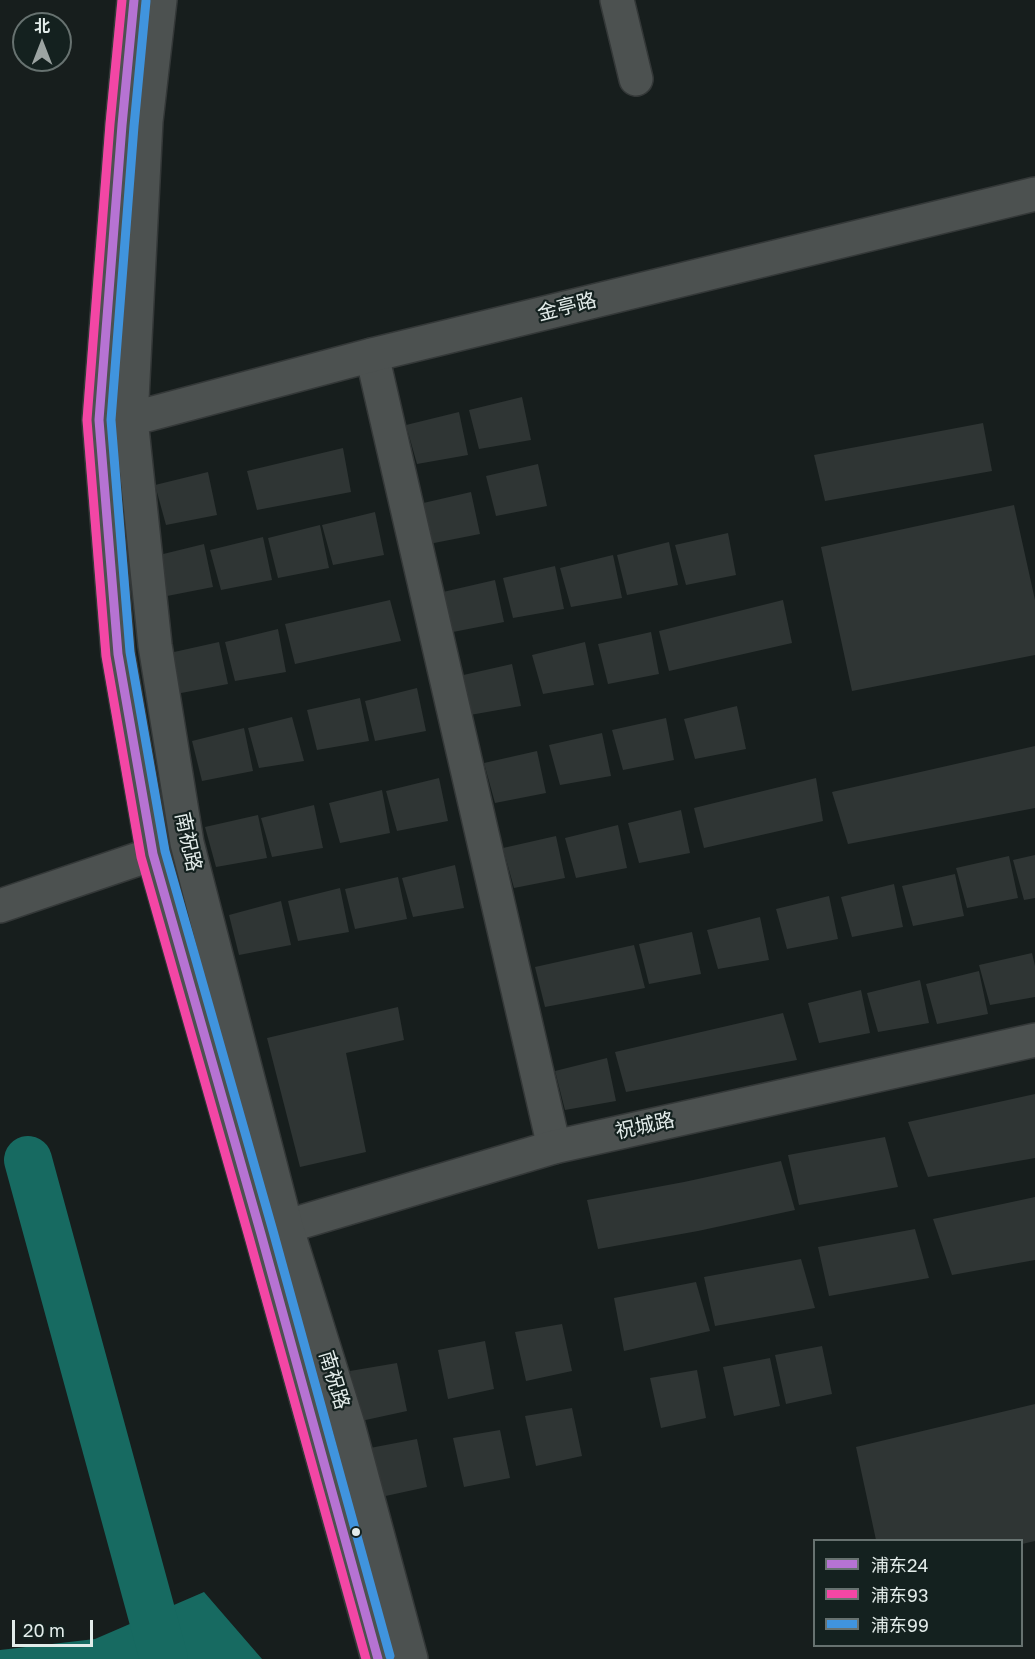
<!DOCTYPE html>
<html>
<head>
<meta charset="utf-8">
<style>
  body { margin:0 }
  #map { position:relative; width:1035px; height:1659px; overflow:hidden; background:#171e1d; font-family:"Golos Text","Noto Sans SC",sans-serif }
  canvas { display:block }
  .legend { position:absolute; left:813px; top:1539px; width:210px; height:108px; box-sizing:border-box; background:#14211f; border:2px solid #677270; margin:0; padding:8px 10px; list-style:none; font-size:18px; color:#e3ecea }
  .legend li { display:flex; align-items:center; gap:12px; height:30px }
  .legend b { width:30px; border:2px solid #677270 }
  .north { position:absolute; left:12px; top:12px; width:60px; height:60px; box-sizing:border-box; background:#14211f; border:2px solid #677270; border-radius:50%; rotate:0deg; font-size:16px; font-weight:700; line-height:24px; text-align:center; color:#e3ecea }
  .north::after { content:''; display:block; margin:auto; width:21px; height:27px; background:#9ca4a2; clip-path:polygon(50% 0,100% 100%,50% 72%,0 100%) }
  .scale { position:absolute; left:12px; top:1620px; width:81px; height:27px; box-sizing:border-box; border:3px solid #e3ecea; border-top:0; padding-left:8px; font-size:18px; line-height:21px; white-space:nowrap; color:#e3ecea; -webkit-text-stroke:4px #14211f; paint-order:stroke }
</style>
</head>
<body>
<div id="map">
<canvas width="1035" height="1659"></canvas>
<ul class="legend">
<li><b style="height:8px;background:#b673d3"></b>浦东24</li>
<li><b style="height:8px;background:#f346a5"></b>浦东93</li>
<li><b style="height:8px;background:#4094de"></b>浦东99</li>
</ul>
<div class="north">北</div>
<div class="scale">20 m</div>
</div>
<script>
const ctx = document.querySelector('canvas').getContext('2d');
ctx.lineJoin = 'round';
function fillPath(path, color) {
  ctx.fillStyle = color;
  ctx.fill(path, 'evenodd');
}
function trace(path, color, width, dash) {
  ctx.strokeStyle = color;
  ctx.lineWidth = width;
  ctx.lineCap = dash ? 'butt' : 'round';
  ctx.setLineDash(dash || []);
  ctx.stroke(path);
}
function drawText(font, color, halo, rows, align = 'center') {
  ctx.font = font + ' "Golos Text","Noto Sans SC",sans-serif';
  ctx.lineWidth = 4.5;
  ctx.setLineDash([]);
  ctx.textBaseline = 'middle';
  ctx.strokeStyle = halo;
  ctx.fillStyle = color;
  for (const [text, x, y, turn = 0] of rows) {
    ctx.save();
    ctx.translate(x, y);
    ctx.rotate((+turn || 0) * Math.PI / 180);
    ctx.textAlign = isNaN(turn) ? turn : align;
    if (halo) ctx.strokeText(text, 0, 0);
    ctx.fillText(text, 0, 0);
    ctx.restore();
  }
}
const water = new Path2D(`
  M204,1592L262,1659H0V1650L95,1639Z`);
const river = new Path2D(`
  M28,1160L164,1659`);
const building = new Path2D(`
  M522,397L531,440L479,449L469,410Z
  M459,412L468,455L417,464L406,425Z
  M983,423L992,471L825,501L814,455Z
  M343,448L351,492L257,510L247,471Z
  M538,464L547,506L496,516L486,476Z
  M208,472L217,515L166,525L155,485Z
  M471,492L480,534L429,544L419,504Z
  M1014,505L1035,600V655L852,691L821,547Z
  M375,512L384,555L333,565L322,525Z
  M320,525L329,568L278,578L268,538Z
  M728,533L736,575L686,585L675,545Z
  M263,537L272,580L221,590L210,550Z
  M669,542L678,585L627,595L617,555Z
  M204,544L213,587L162,597L151,557Z
  M613,555L622,598L571,607L560,568Z
  M555,566L564,609L513,618L503,578Z
  M495,580L504,622L453,632L443,592Z
  M390,600L401,641L295,664L285,624Z
  M783,600L792,643L669,671L659,631Z
  M278,629L286,672L235,681L225,642Z
  M651,632L659,674L608,684L598,644Z
  M219,642L228,684L176,694L165,654Z
  M585,642L594,685L543,694L532,655Z
  M512,664L521,706L470,715L459,676Z
  M417,688L426,731L375,741L365,701Z
  M360,698L369,741L317,750L307,710Z
  M737,706L746,749L695,759L684,719Z
  M292,717L304,761L259,768L248,728Z
  M666,718L674,760L623,770L612,730Z
  M244,728L253,771L202,781L192,741Z
  M602,733L611,776L560,785L549,745Z
  M1035,746V808L848,844L832,792Z
  M537,751L546,793L495,803L484,763Z
  M439,778L448,821L397,831L386,791Z
  M816,778L823,821L704,848L694,808Z
  M382,790L390,833L340,843L329,803Z
  M314,805L323,848L272,857L261,818Z
  M681,810L690,853L639,863L628,823Z
  M258,815L267,858L216,867L205,827Z
  M618,825L627,868L576,878L565,838Z
  M556,836L565,878L514,888L503,848Z
  M1035,855V898L1024,900L1013,860Z
  M1009,856L1018,898L967,908L956,868Z
  M455,865L464,908L413,917L402,878Z
  M955,874L964,916L913,926L902,886Z
  M398,877L407,919L355,929L345,889Z
  M894,884L903,927L852,937L841,897Z
  M340,888L349,932L298,941L288,901Z
  M829,896L838,939L787,949L776,909Z
  M281,901L291,945L239,955L229,915Z
  M760,917L769,960L718,969L707,930Z
  M692,932L701,974L649,984L639,944Z
  M634,945L645,988L545,1007L535,967Z
  M1032,953L1035,966V997L990,1005L979,965Z
  M979,971L988,1014L937,1024L926,984Z
  M920,980L929,1023L878,1032L867,993Z
  M861,990L870,1033L819,1043L808,1003Z
  M398,1007L404,1040L346,1053L366,1152L300,1167L267,1038Z
  M783,1013L797,1060L626,1092L615,1052Z
  M607,1058L616,1101L565,1110L555,1071Z
  M1035,1094V1158L928,1177L908,1122Z
  M885,1137L898,1187L799,1205L788,1155Z
  M781,1161L795,1210L698,1231L598,1249L587,1200L684,1182Z
  M1035,1197V1260L952,1275L933,1219Z
  M915,1229L929,1278L829,1296L818,1247Z
  M801,1259L815,1308L715,1326L704,1277Z
  M696,1282L710,1331L624,1351L614,1298Z
  M562,1324L572,1371L526,1381L515,1332Z
  M485,1341L494,1389L448,1399L438,1350Z
  M822,1346L832,1394L786,1404L775,1355Z
  M770,1358L780,1406L734,1416L723,1367Z
  M397,1363L407,1411L361,1421L350,1371Z
  M697,1370L706,1418L661,1428L650,1378Z
  M1035,1404V1541L1022,1544V1540H876L856,1447Z
  M572,1408L582,1456L536,1466L525,1416Z
  M500,1430L510,1478L464,1487L453,1438Z
  M417,1439L427,1487L381,1497L370,1448Z`);
const minor = new Path2D(`
  M617,0L636,79
  M372,355L554,1147
  M0,906L153,854`);
const tertiary = new Path2D(`
  M261,1234L554,1147L1035,1040`);
const secondary = new Path2D(`
  M134,0L122,125L99,420L118,654L153,854L261,1234L378,1659
  M160,0L146,121L131,419L155,645L187,843L286,1226L348,1425L411,1659
  M110,420L131,419L372,355L1035,194`);
const bus1 = new Path2D(`
  M134,0L122,125L99,420L118,654L153,854L261,1234L378,1659`);
const bus2 = new Path2D(`
  M122,0L110,124L87,420L106,656L141,857L249,1237L366,1659`);
const bus3 = new Path2D(`
  M146,1L134,126L111,420L130,652L165,851L273,1231L390,1656`);
const markers = [
  [356,1532,5,"#e3ecea"]
];
const streetNames = [
  ["金亭路",567,307,-14],
  ["南祝路",188,842,78],
  ["祝城路",645,1126,-12],
  ["南祝路",334,1380,73]
];
fillPath(water, '#176a61');
trace(river, '#176a61', 48);
fillPath(building, '#2f3534');
trace(minor, '#343838', 36);
trace(tertiary, '#343838', 36);
trace(secondary, '#343838', 36);
trace(minor, '#4c5150', 33);
trace(tertiary, '#4c5150', 33);
trace(secondary, '#4c5150', 33);
trace(bus1, '#b673d3', 9);
trace(bus2, '#f346a5', 9);
trace(bus3, '#4094de', 9);
for (const [x, y, r, color] of markers) {
  const dot = new Path2D();
  dot.arc(x, y, r, 0, 2 * Math.PI);
  ctx.fillStyle = color;
  ctx.fill(dot);
  trace(dot, '#14211f', 2);
}
drawText('20px', '#e3ecea', '#14211f', streetNames);
</script>
</body>
</html>
